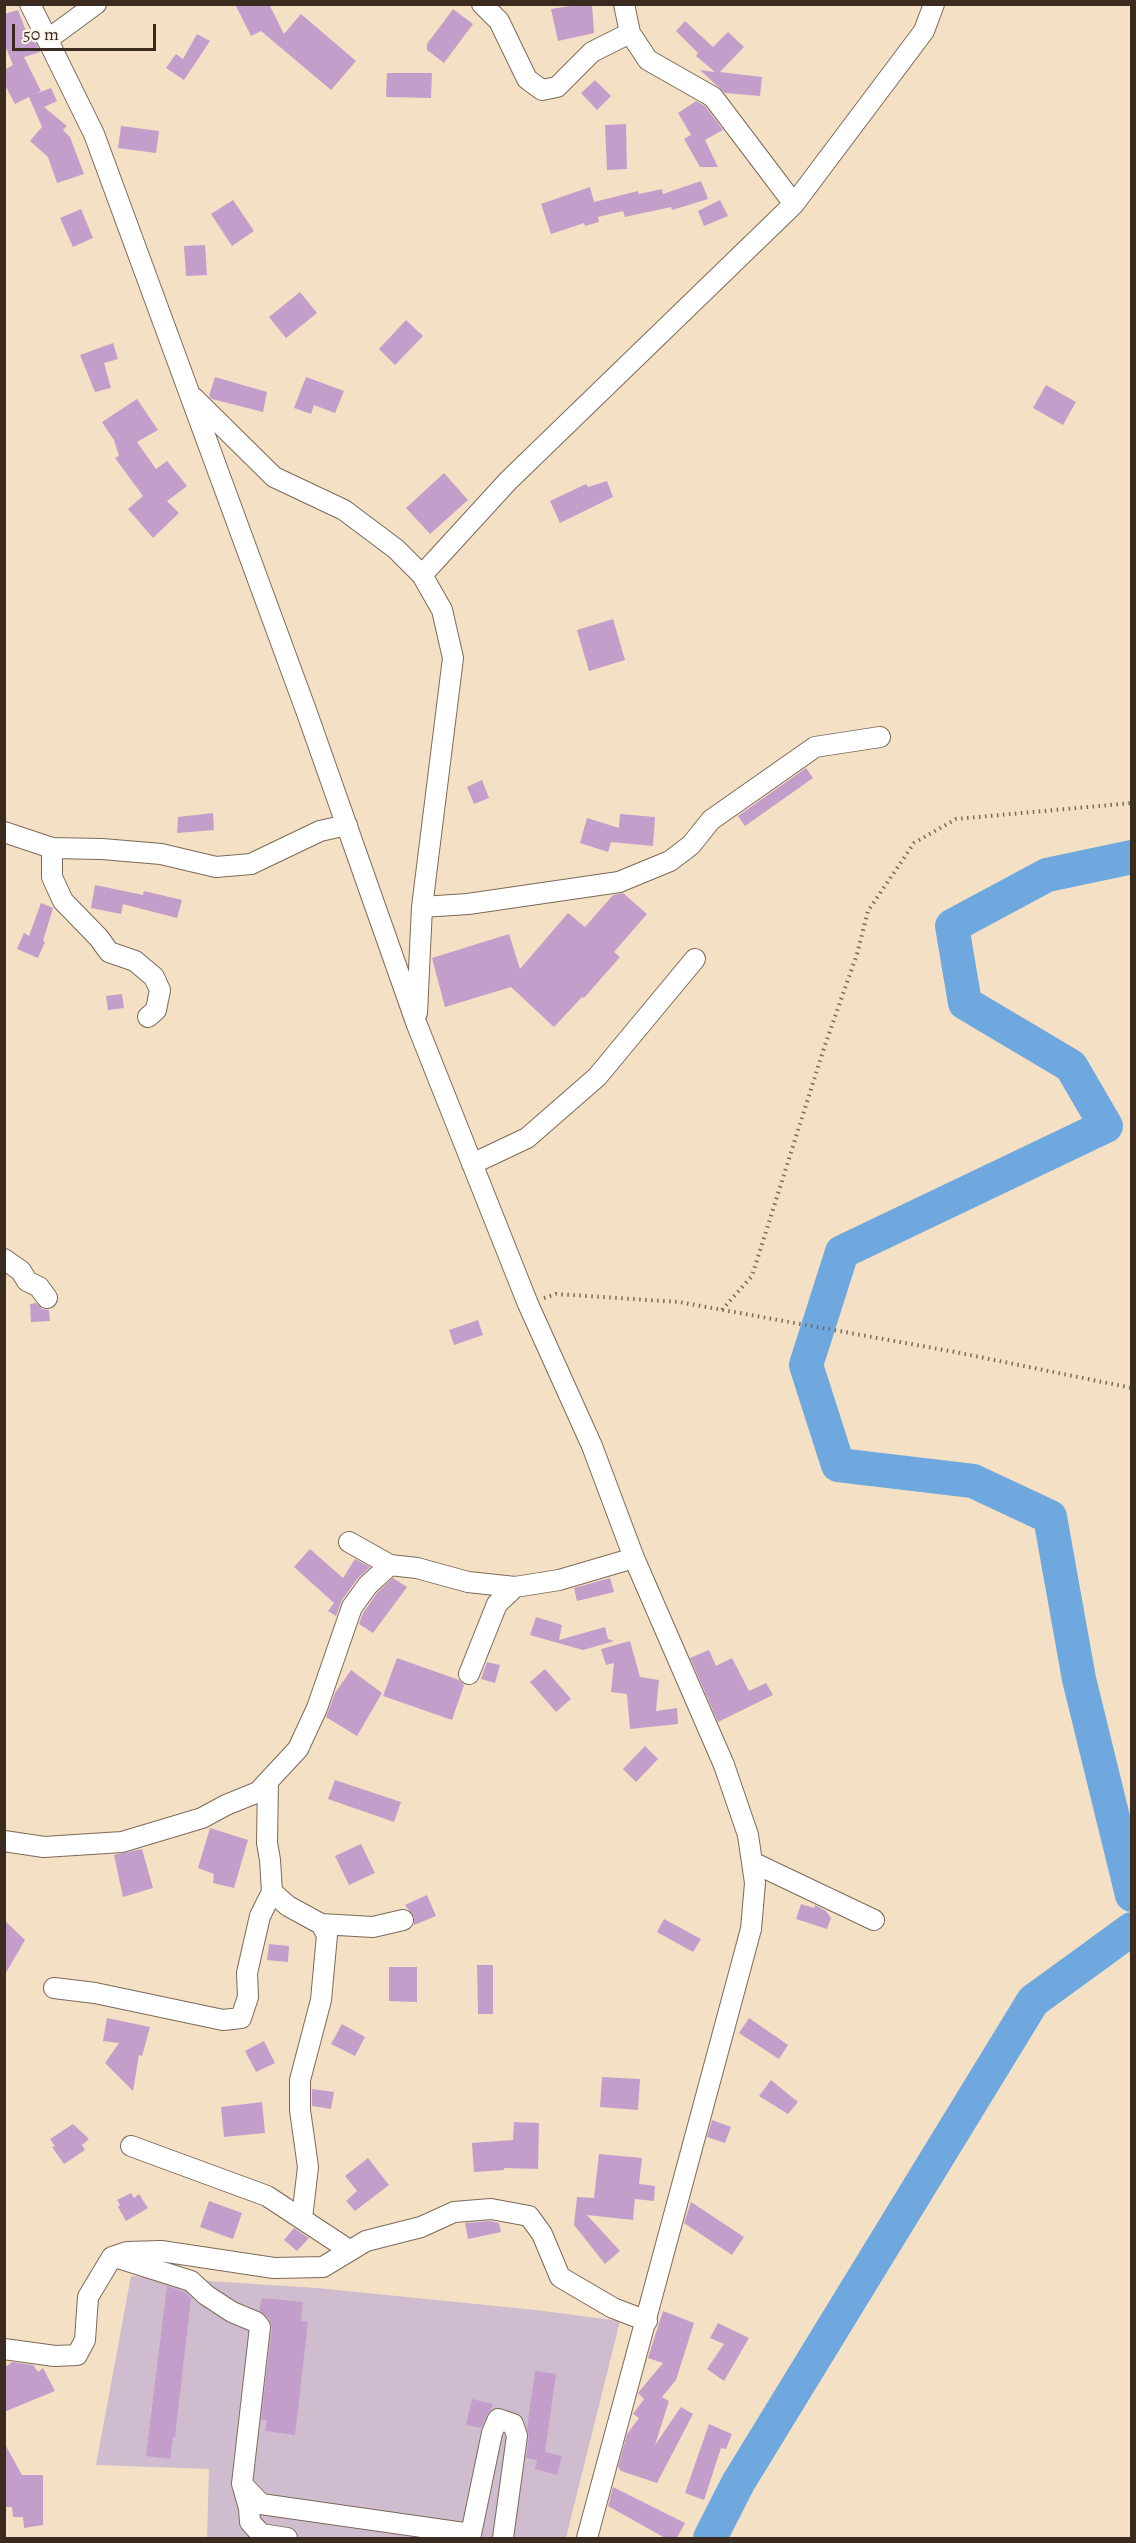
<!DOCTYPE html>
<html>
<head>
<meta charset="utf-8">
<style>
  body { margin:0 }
  #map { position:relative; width:1136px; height:2543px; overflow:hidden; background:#f4e0c5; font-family:Alegreya,serif }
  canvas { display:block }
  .frame { position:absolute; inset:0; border:6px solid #3b2a1e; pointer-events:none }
  .scale { position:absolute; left:12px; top:24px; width:144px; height:27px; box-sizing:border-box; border:3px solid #3b2a1e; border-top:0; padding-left:8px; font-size:18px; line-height:21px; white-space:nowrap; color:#3b2a1e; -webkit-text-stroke:4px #fbf7ec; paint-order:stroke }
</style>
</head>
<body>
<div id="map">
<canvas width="1136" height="2543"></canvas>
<div class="frame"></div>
<div class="scale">50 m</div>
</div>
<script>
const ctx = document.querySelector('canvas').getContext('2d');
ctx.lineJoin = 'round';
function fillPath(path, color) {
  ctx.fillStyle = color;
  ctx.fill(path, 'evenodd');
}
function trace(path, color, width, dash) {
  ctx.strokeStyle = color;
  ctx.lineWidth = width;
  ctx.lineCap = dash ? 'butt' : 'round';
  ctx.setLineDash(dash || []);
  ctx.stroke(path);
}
const industrial = new Path2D(`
  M131,2276L317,2288L536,2310L620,2321L566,2538H207L209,2469L96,2465Z`);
const river = new Path2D(`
  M1132,857L1047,875L952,926L965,1003L1071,1066L1106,1126L842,1252L806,1365L838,1465L973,1481L1050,1517L1079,1679L1132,1895
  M710,2538L738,2483L1033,2001L1132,1929`);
const building = new Path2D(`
  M235,4H269L284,34L301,14L356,61L331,90L261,31L251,36Z
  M582,4H592L594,33L558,41L551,9Z
  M453,9L473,24L444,63L427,50V44Z
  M18,10L29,39L33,38L40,52L24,57L41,91L35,94L51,88L57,101L44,107L67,126L63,130L70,137L84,174L57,183L48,157L30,141L42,127L29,97L15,104L4,83V70L13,65L4,43V14Z
  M685,21L713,47L728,32L744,47L720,72L762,77L760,96L725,93L700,70L715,72L696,56L698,53L676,31Z
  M197,34L210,41L184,80L166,68L176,54L183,59Z
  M387,73H432L431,98L386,97Z
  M595,80L611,96L597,110L581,93Z
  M696,101L705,106L723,130L705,140L718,167H700L684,139L691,135L678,113Z
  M626,124L627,169L607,170L605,125Z
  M121,126L159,131L156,153L118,148Z
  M701,181L708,199L672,210L671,207L625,217L623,211L598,217L599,222L585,226L584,223L551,234L541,204L590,187L594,202L638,191L639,194L662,189L663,194Z
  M233,200L254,231L232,246L211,214Z
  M720,200L728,216L704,226L698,211Z
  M81,209L93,238L73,247L60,218Z
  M205,245L207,275L186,276L184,246Z
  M300,292L317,313L286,338L269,317Z
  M406,320L423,336L395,365L379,349Z
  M113,343L118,359L104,363L111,388L95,392L80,355Z
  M215,377L267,392L263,412L212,399L209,396Z
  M306,377L344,391L335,413L314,405L311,414L294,408Z
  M1046,385L1076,402L1063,425L1033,408Z
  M137,399L158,430L137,442L156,469L167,461L187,486L167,501L179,513L153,538L128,509L143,496L115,458L119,456L114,440L102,422Z
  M444,473L468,500L430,534L406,508Z
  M607,481L613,497L560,523L550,501L586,484L588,487Z
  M613,619L625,660L589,671L577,630Z
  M806,768L813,778L745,826L738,816Z
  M482,780L489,798L474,804L467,787Z
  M213,813L214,830L177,833L178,817Z
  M620,814L655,817L653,846L611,842L608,852L580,843L587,818L619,828Z
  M95,885L143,895L144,891L182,900L177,918L123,904L121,914L91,908Z
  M623,893L647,914L614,952L620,957L584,998L582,997L554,1027L511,987L445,1007L432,958L509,934L520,969L568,913L585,927L613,895Z
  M41,903L53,908L43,941L45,942L38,958L17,949L24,933L29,936Z
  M122,994L124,1008L108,1010L106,996Z
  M36,1303L42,1309L49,1310L50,1321L31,1322L30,1304Z
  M478,1320L483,1335L454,1345L449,1330Z
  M310,1549L343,1578L355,1559L370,1567L358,1578L342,1600L336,1616L328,1611L334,1603L294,1567Z
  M393,1578L407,1587L373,1633L359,1624L363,1613L377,1593Z
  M610,1578L614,1592L577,1601L574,1588Z
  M536,1617L562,1625L559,1640L605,1627L608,1639L614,1641L583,1650L530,1635Z
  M630,1641L640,1677L659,1680L656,1711L677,1708L678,1724L630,1729L627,1694L611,1692L614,1663L606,1665L601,1649Z
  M709,1650L716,1666L732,1658L749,1691L766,1683L773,1695L718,1722L690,1658Z
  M397,1658L459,1680L464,1685L452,1720L383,1696Z
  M487,1662L500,1665L495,1683L481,1679Z
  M545,1669L571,1699L556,1712L530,1682Z
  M351,1670L382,1693L357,1736L326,1717L335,1693Z
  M645,1746L658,1759L636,1782L623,1769Z
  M335,1780L401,1802L394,1822L328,1799Z
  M210,1828L248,1840L234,1888L213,1883L214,1874L198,1868Z
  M361,1844L375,1873L349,1885L335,1856Z
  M142,1849L153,1888L123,1897L114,1855Z
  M427,1895L436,1916L414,1925V1917L405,1905Z
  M801,1904L814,1908L815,1905L826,1911L831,1918L827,1929L796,1919Z
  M664,1919L701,1939L693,1952L657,1932Z
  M4,1920L25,1940L4,1976Z
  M269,1944L289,1946L288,1962L267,1960Z
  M477,1965H493V2014H478Z
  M389,1967H417V2002L389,2001Z
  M107,2018L150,2027L142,2056L139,2055L133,2091L105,2063L119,2043L103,2041Z
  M749,2018L788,2045L779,2059L739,2033Z
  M342,2024L365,2037L355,2056L331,2044Z
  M264,2041L275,2063L256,2072L245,2051Z
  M602,2077L640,2079L638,2110L600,2107Z
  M771,2080L798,2102L788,2114L759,2096Z
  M312,2089L334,2092L331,2109L312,2106Z
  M262,2102L265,2133L224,2137L221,2107Z
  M712,2120L731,2127L725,2143L707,2137Z
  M514,2122L539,2123L538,2169L504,2168V2170L474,2172L472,2143L513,2140Z
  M73,2124L89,2139L82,2145L85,2150L64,2164L52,2147L55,2146L50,2139Z
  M599,2154L642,2158L639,2184L655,2186L654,2201L635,2199L633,2220L587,2215L620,2251L605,2264L574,2225L577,2197L594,2198Z
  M368,2158L389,2185L355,2211L346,2201L357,2191L345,2176Z
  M131,2193L134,2198L139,2194L148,2208L126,2221L118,2207L120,2205L117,2200Z
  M209,2201L242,2213L233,2239L200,2227Z
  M691,2202L744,2237L732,2255L684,2223Z
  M490,2221L499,2223L501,2232L468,2239L465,2223Z
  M294,2228L309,2238L297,2251L284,2240Z
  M167,2286L185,2292L191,2298L175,2437H173L170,2459L146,2456Z
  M262,2298L303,2302L301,2321L308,2322L295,2435L265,2431L267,2420L261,2419L272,2328L269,2319L259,2310Z
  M663,2311L694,2323L676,2380L662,2397L669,2401L655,2445L681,2407L693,2414L657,2483L621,2471L618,2467L627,2434L639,2418L633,2414L644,2399L638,2393L663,2363L648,2358Z
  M718,2323L749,2338L724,2381L707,2369L724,2344L710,2338Z
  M12,2362L33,2365L38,2372L43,2368L55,2391L4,2412V2368Z
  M535,2371L556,2374L545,2452L562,2456L557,2475L535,2469L537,2460L526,2458L529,2437L527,2428Z
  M472,2399L493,2404L481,2428L466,2425Z
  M709,2424L732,2434L726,2449L721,2448L704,2500L685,2493Z
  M6,2446L22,2475H43V2525L24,2528L23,2517H13L12,2507H6Z
  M613,2487L685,2523L677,2538H665L608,2506Z`);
const path = new Path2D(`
  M544,1298L556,1294L679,1302L955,1352L1132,1388
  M722,1310L752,1276L824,1048L857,954L868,911L914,843L956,819L1132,803`);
const minor = new Path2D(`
  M30,4L94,134L307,713L417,1025L528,1304L592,1446L634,1558L724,1765L748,1835L755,1883L751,1929L587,2538
  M482,4L499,21L527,79L542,90L557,87L592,52L630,33
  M624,4L630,33L648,60L713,97L794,204
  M47,40L96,4
  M194,398L274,477L344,510L396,549L422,575L442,610L453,658L422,907L417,1013
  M422,575L508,481L794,204L924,31L934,4
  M4,832L52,848L102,849L161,854L216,867L251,864L320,831L347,825
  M52,848V877L63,901L99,938L109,952L135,961L154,977L160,990L156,1010L148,1017
  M422,907L468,904L619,882L670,861L691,845L711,820L815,747L880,737
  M472,1164L527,1138L597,1077L695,959
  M4,1259L21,1271L27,1281L39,1287L47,1298
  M349,1542L390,1565L417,1568L468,1582L515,1587L559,1580L634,1558
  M469,1674L497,1604L515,1587
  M268,1782L267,1843L270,1860L272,1892L288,1906L321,1924L327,1935L321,2000L300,2080V2110L308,2167L302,2218
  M4,1841L44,1847L122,1842L202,1818L226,1805L258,1792L298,1749L317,1708L352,1607L368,1585L390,1565
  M752,1862L874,1920
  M321,1924L373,1927L403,1920
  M54,1988L95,1993L223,2020L241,2018L248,1997L247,1973L260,1916L272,1892
  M131,2146L267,2196L349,2250
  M118,2258L191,2281L206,2295L232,2312L256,2322L260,2327L242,2484L261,2504L471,2534L470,2538
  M4,2349L55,2356L77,2355L85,2340L88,2297L112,2257L127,2252L161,2251L274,2268L323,2267L366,2241L421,2227L454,2212L491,2209L529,2216L542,2234L560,2277L613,2308L647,2321
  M243,2487L249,2508L250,2522L261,2534L287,2538
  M471,2534L492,2433L498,2419L513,2424L517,2436L503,2538`);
fillPath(industrial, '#cfbdcf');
trace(river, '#6fa8df', 34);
fillPath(building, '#c49eca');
trace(minor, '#7c6a58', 22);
trace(path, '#7c6a58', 4, [1.5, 4.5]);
trace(minor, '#fff', 20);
</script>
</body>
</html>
